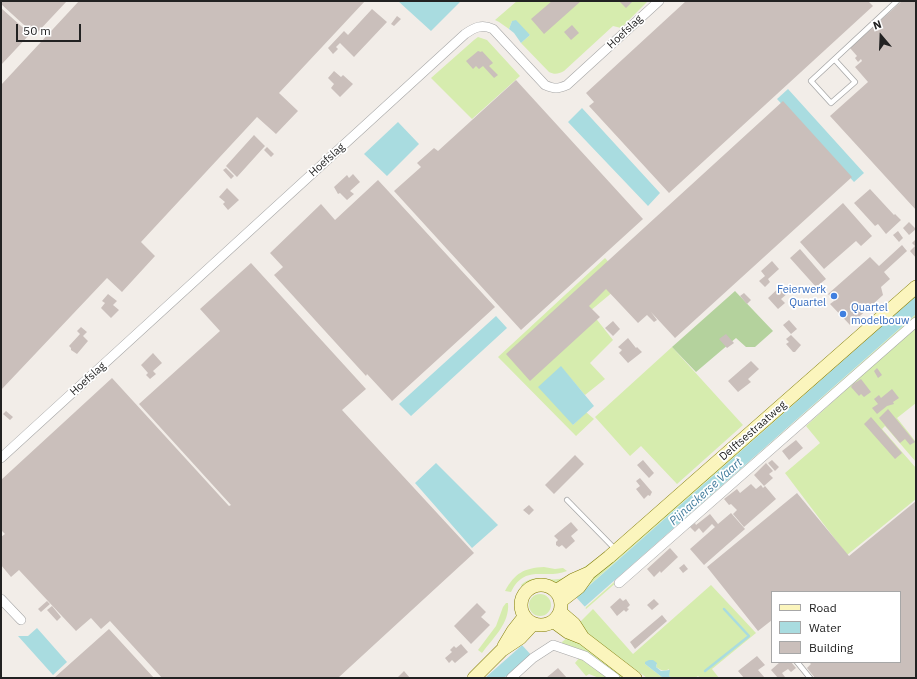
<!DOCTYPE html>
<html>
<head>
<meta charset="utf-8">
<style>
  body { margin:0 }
  #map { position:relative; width:917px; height:679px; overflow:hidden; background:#f2ede8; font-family:"IBM Plex Sans",sans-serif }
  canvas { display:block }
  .frame { position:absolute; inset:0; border:2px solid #222; pointer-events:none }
  .legend { position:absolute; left:771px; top:591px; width:130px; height:72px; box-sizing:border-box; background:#fff; border:1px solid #a7a7a7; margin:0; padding:5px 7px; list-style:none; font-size:12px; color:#222 }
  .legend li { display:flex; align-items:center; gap:8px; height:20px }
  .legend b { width:20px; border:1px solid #a7a7a7 }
  .north { position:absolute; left:861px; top:16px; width:40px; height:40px; -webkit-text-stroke:3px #fff; paint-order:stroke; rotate:341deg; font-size:11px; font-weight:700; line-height:16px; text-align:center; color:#222 }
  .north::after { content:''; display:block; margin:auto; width:14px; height:18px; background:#222; clip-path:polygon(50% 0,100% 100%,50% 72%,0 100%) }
  .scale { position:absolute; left:16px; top:24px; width:65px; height:18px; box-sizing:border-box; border:2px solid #222; border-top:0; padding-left:5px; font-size:12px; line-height:14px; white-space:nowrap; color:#222; -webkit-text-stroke:3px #fff; paint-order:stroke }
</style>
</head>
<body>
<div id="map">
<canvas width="917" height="679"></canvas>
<div class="frame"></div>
<ul class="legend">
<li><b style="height:5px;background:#fbf5bd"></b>Road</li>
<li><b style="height:11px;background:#a9dce0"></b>Water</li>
<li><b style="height:11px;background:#cabfbb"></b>Building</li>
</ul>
<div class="north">N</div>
<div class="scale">50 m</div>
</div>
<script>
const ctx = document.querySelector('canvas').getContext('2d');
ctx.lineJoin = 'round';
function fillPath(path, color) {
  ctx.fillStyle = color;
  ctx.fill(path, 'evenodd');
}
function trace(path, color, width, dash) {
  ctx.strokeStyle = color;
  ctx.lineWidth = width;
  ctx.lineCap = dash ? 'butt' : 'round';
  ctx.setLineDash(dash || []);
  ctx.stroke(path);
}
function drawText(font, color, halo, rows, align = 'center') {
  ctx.font = font + ' "IBM Plex Sans",sans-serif';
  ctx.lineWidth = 3.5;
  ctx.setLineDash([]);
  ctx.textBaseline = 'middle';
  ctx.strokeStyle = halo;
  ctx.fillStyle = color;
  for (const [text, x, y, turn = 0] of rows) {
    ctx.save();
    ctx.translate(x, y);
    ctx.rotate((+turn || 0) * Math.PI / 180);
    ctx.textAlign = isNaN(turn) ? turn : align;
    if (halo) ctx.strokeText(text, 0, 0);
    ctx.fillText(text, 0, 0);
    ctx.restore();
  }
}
const grass = new Path2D(`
  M517,1H648L621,28L613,26L564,71C558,74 555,75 549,72L521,43L530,35L512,21L509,29L499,22L495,20Z
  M478,37L487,40L520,76L472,119L431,78L474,40Z
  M605,258L626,281L590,311L613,340L590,363L605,379L585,395L561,367L573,425L586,412L594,419L576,436L498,357Z
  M916,293V296L576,597L584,586Z
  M916,314V317L610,588L586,609L585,608Z
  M916,326V403L897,418L916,442V462L885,426L882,429L916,468V499L847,555L785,473L820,443L806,426Z
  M672,347L743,425L677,484L641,446L630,456L595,417Z
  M602,555L594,563L554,585C542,582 534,580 524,588L521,585C536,572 548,583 563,578C577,573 590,563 602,555Z
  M544,567L555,569L563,568L567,571C545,580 525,563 511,592L505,591C515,573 524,568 544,567Z
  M711,585L756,633L712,669L719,678H698L699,677L698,676L695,678H673L669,676V669C663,672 661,670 656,667L657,664H645L663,678H647L593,638L578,624L593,609L633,654Z
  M529 605a11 11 0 1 1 22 0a11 11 0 1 1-22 0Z
  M506,603H508C510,623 493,638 482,653L478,650L496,626L503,607Z
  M569,636L629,678H620L582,651L562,644V642Z
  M580,657L609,678H599L589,674L586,676L575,663Z`);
const forest = new Path2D(`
  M735,291L773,331L755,347H746L736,338L696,372L672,347Z`);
const water = new Path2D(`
  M398,1H461L431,31Z
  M516,20L530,35L521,43L514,33L509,29L512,21Z
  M788,89L864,173L854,182L777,99Z
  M582,108L660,193L648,206L568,122Z
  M398,122L419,144L387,176L364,154Z
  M916,296V314L504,678H485Z
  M496,316L507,328L411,416L399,404Z
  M561,366L594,406L573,425L538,387Z
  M436,463L498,525L472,548L415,483Z
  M37,628L67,662L53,675L18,636H28Z
  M649,660H653L657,663L656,667L661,671L670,670L669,676L673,678H663L645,664V662Z`);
const pier = new Path2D(`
  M575,596L586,608L532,656L521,644Z`);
const stream = new Path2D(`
  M705,671L749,636L724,609`);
const building = new Path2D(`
  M1,1H67L35,35L1,4Z
  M79,1H365L279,93L298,111L276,134L257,117L141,242L155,256L122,292L107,278L1,390V85Z
  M552,1H581L544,34L531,19Z
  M619,1H633L626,8Z
  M686,1H870L869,2L873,6L669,193L589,106L594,102L586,93Z
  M902,1H916V210L830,116L868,82L855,67L862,61L861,59L858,62L855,58L857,56L850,48Z
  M1,8L30,34L1,65Z
  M372,9L387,22L354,57L340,43L336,47L338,49L333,54L328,48L344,31L348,35Z
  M397,16L401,19L394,26L391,24Z
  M572,25L579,33L571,40L564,32Z
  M478,51L481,52L482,51L493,63L489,66L498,75L494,78L483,66L479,69L476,66L473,69L466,61Z
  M334,71L341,77L343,75L353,84L340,97L331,88L334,84L328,78Z
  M516,80L643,219L521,330L394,191L421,167L417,163L434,148L438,151Z
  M783,101L852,177L675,338L651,312L657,320L654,322L647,315L638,323L606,289L589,306L600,317L530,381L506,354Z
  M254,135L265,146L237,177L226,166Z
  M267,147L274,154L271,157L264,150Z
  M226,168L234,176L231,179L223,170Z
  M353,174L360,182L350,191L354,194L347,200L340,193L338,194L334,187L347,175L349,178Z
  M378,180L495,307L392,401L367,374L366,376L274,275L283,267L270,253L321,204L335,220Z
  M227,188L239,200L228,210L223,204L225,202L219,197Z
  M870,189L894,215L895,214L901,220L886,234L878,224L875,226L854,203Z
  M843,203L872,236L861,246L856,241L824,269L800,242Z
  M909,222L916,229L909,235L903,228Z
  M898,231L903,238L899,242L893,235Z
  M916,239V258L910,251L915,246L912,243Z
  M902,245L907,251L884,272L890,279L881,287L883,295L850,325L830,304L834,301L828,294L870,257L879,266Z
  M800,249L826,279L816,287L790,258Z
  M772,261L779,269L768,279L770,282L765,287L759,281L765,276L761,271Z
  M251,263L366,389L342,410L474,553L338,678H162L110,621L101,629L91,618L76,631L19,570L11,577L1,565V537L5,534L1,530V480L112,378L229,506L231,505L139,404L220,331L200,309Z
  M782,285L788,293L781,299L785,303L778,309L768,298Z
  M744,293L751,300L747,304L740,296Z
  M108,294L117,301L113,305L119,310L111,318L101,308L105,303L102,301Z
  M789,320L797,329L791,334L783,325Z
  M613,321L620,329L613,336L605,328Z
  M81,327L87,332L83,336L88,341L77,354L71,350V348L69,346L80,334L77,331Z
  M726,334L734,343L727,348L719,339Z
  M791,335L801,345L795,352H793L786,344L789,342L786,339Z
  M628,338L636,348L637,347L642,352L628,363L619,353L622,350L618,347Z
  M153,353L162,363L153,371L156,374L150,379L146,375L148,373L141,365Z
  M751,361L759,369L748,379L751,382L738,392L728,381Z
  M877,368L882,375L878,378L874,371Z
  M861,379L871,392L864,397L861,394L859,396L851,387L853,384Z
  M892,389L899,398L893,402L894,404L887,406L877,414L872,408L878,404L874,399L879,395L881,398Z
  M888,409L915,442L910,445L905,439L900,443L879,418Z
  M6,411L13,417L10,420L3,414Z
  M871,417L902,453L895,459L864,424Z
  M796,440L803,448L789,460L782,451Z
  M575,455L584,464L554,494L545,485Z
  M643,460L654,473L649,478L637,465Z
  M772,460L779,467L775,471L768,463Z
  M766,463L773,471L769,474L773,478L764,486L754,475Z
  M640,478L652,492L650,496L648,495L644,499L636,489L640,486L636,481Z
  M751,484L756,489L761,485L763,488L765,486L776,499L744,527L733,514L737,510L731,504L729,505L724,499L737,489L740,493Z
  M797,493L849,556L916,501V678H815L807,668L811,664L809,662H900V592H772V620L758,631L707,567Z
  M529,505L534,510L529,515L523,510Z
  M731,513L745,529L704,565L690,549L715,527L712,524L703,533L699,528L695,532L690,527L695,523L696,525L710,514L718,524Z
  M571,522L578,530L571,536L575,541L566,549L562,545L559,547L556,545V542L558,540L554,536Z
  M670,548L678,557L661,573L660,571L654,577L647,569Z
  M684,564L688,569L683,573L679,568Z
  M620,598L623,601L626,599L630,605L627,608L629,609L626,612L624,610L617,616L610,607Z
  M654,599L659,604L652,610L647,605Z
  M47,601L50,604L41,612L38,609Z
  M477,603L486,612L481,617L490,625L471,644L454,626Z
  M52,606L61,617L57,621L47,610Z
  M662,615L667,621L635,649L630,642Z
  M109,629L154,678H54Z
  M461,644L468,652L455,663L452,660L449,663L445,658L452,652L450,650L454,646L456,648Z
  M757,656L765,665L758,670L765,678H744L738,671Z
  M780,662H791L796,668L791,672L788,669L782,673L785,677L778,678L771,670Z
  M558,668L567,678H546Z
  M404,671L410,678H397Z`);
const lane = new Path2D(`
  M835,60L855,82L831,103L811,81L897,1
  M567,500L616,550
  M797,662L810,678`);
const street = new Path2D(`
  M1,458L465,34C475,27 482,24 493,29L545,85C554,89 558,89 567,85L659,1
  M619,583L916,322
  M1,599L21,620
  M511,678L533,658L553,645L585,656L615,678`);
const secondary = new Path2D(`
  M521 605a20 20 0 1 1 40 0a20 20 0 1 1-40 0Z
  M556,591L573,580L589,573L609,557L916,287
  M561,601L579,587L589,573
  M560,612L574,624L583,638
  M553,621L568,632L583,638L635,678
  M504,646L513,631L524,617
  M474,678L502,650L520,638L533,624`);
const markers = [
  [834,296,4,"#3f7fe0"],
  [843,314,4,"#3f7fe0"]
];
const streetNames = [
  ["Hoefslag",625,32,-43],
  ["Hoefslag",327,160,-42],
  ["Hoefslag",88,379,-42],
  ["Delftsestraatweg",753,431,-41]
];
const shopNames = [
  ["Feierwerk",826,290],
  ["Quartel",826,303],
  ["Quartel",851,308,"left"],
  ["modelbouw",851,321,"left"]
];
const waterNames = [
  ["Pijnackerse Vaart",706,492,-42]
];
fillPath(grass, '#d6ecae');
fillPath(forest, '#b4d29d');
fillPath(water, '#a9dce0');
fillPath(pier, '#f2ede8');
trace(stream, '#a9dce0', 2.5);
fillPath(building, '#cabfbb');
trace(lane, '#a6a6a6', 6);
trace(street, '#a6a6a6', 10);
trace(secondary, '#7f7a03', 14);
trace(lane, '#fff', 4.5);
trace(street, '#fff', 9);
trace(secondary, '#fbf5bd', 13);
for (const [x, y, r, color] of markers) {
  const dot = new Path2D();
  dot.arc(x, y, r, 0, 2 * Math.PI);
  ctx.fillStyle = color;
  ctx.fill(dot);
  trace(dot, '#fff', 1.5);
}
drawText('11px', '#222', '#fff', streetNames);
drawText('11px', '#366cbe', '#fff', shopNames, 'right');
drawText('italic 12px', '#427c9c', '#fff', waterNames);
</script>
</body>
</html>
